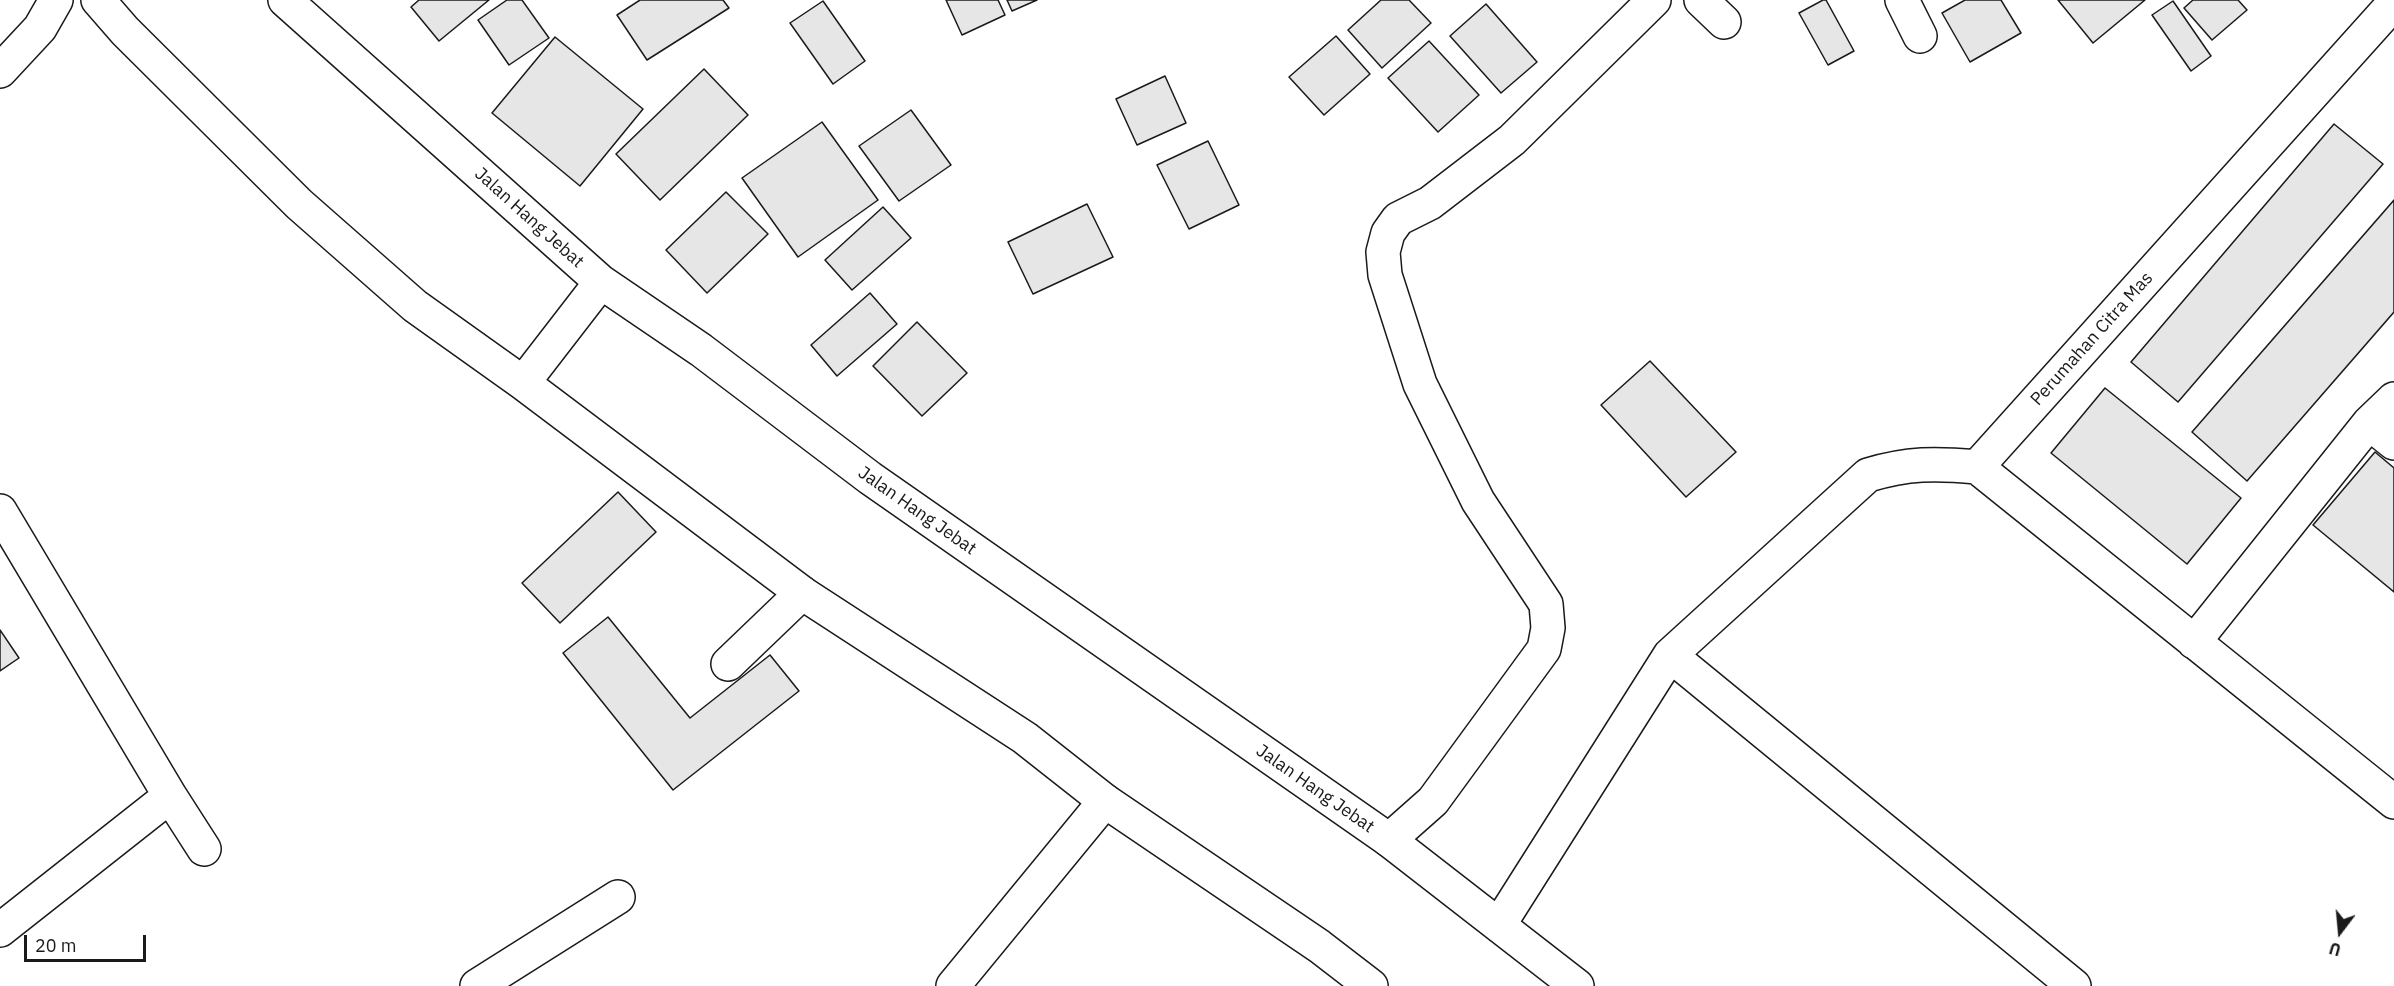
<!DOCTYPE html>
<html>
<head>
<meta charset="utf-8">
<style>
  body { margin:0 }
  #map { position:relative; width:2394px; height:986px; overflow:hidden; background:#fff; font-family:"IBM Plex Sans",sans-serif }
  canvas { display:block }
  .north { position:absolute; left:2310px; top:902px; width:60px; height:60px; -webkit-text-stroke:4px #fff; paint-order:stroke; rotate:196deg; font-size:16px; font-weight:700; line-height:24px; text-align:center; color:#1a1a1a }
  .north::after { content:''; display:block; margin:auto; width:21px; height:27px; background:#1a1a1a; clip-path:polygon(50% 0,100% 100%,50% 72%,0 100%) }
  .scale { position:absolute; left:24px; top:935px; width:122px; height:27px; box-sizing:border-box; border:3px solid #1a1a1a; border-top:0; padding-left:8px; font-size:18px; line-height:21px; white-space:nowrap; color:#1a1a1a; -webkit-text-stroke:4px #fff; paint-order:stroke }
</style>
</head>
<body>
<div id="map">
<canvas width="2394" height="986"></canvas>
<div class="north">U</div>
<div class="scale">20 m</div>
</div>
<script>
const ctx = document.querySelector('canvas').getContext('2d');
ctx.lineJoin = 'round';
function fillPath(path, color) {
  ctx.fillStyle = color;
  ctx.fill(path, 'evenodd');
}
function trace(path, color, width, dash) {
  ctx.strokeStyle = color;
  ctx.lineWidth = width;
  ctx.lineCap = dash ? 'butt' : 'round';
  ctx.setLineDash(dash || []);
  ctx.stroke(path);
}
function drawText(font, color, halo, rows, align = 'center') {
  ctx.font = font + ' "IBM Plex Sans",sans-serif';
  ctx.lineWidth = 4.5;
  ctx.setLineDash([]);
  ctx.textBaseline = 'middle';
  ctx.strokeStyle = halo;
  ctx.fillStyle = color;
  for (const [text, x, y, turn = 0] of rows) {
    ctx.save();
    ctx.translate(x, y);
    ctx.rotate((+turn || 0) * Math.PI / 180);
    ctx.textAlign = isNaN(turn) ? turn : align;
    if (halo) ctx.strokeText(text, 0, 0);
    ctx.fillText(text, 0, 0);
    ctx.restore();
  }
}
const building = new Path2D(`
  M419,0H489L439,41L411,7Z
  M507,0H522L549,38L509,65L478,20Z
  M640,0H723L729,8L647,60L617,15Z
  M946,0H998L1005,15L962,35Z
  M1007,0H1037L1012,11Z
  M1381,0H1409L1431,23L1382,68L1348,30Z
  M1823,0H1826L1854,51L1828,65L1799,13Z
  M1965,0H2001L2021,33L1970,62L1942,13Z
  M2058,0H2145L2093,43Z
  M2193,0H2238L2247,10L2212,40L2184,8Z
  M823,1L865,61L833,84L790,23Z
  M2173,1L2211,56L2191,71L2152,15Z
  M1486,4L1537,62L1501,93L1450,36Z
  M1336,36L1370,74L1324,115L1289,77Z
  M555,37L643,109L580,186L492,113Z
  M1429,41L1479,95L1438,132L1388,78Z
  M704,69L748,115L660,200L616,154Z
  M1165,76L1186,123L1137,145L1116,99Z
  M911,110L951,165L899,201L859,146Z
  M822,122L878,200L798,257L742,178Z
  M2334,124L2383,164L2178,402L2131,362Z
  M1208,141L1239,205L1189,229L1157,165Z
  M726,192L768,234L707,293L666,250Z
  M2394,200V312L2247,481L2192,432Z
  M1087,204L1113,257L1033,294L1008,242Z
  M883,207L911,238L852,290L825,260Z
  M870,293L897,324L837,376L811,345Z
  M917,322L967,373L922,416L873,366Z
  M1650,361L1736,452L1686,497L1601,405Z
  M2105,388L2241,498L2187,564L2051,453Z
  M2375,452L2394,468V592L2313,525Z
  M618,492L656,532L560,623L522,583Z
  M608,617L690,718L770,655L799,691L673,790L563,653Z
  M0,630L19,658L0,671Z`);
const minor = new Path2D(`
  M1701,0L1724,22
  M1902,0L1920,36
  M0,71L40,28L56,0
  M2369,423L2394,443
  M1977,467L2394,3
  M1977,467L2394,802
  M0,511L170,796L204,849
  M2194,642L2369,423L2394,399
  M1670,655L2074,986
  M728,664L802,593
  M1389,840L1433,801L1544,649L1548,628L1546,604L1478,501L1420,384L1385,275L1383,252L1388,233L1398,219L1430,203L1512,140L1654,0
  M1499,925L1670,655L1868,475C1908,463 1935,463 1977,467
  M0,930L170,796
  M477,986L618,897
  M953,986L1105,801`);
const highway = new Path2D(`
  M98,0L125,31L299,204L415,306L523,383L802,593L1025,738L1105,801L1319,946L1371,986
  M285,0L601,282L701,350L870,478L1389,840L1577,986
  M523,383L601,282`);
const streetNames = [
  ["Jalan Hang Jebat",529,218,42],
  ["Perumahan Citra Mas",2092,339,-48],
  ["Jalan Hang Jebat",917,511,35],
  ["Jalan Hang Jebat",1315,789,35]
];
fillPath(building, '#e6e6e6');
trace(building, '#1a1a1a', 1.5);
trace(minor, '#1a1a1a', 36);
trace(highway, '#1a1a1a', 36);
trace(minor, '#fff', 33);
trace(highway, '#fff', 33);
drawText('18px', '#1a1a1a', '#fff', streetNames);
</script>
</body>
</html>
